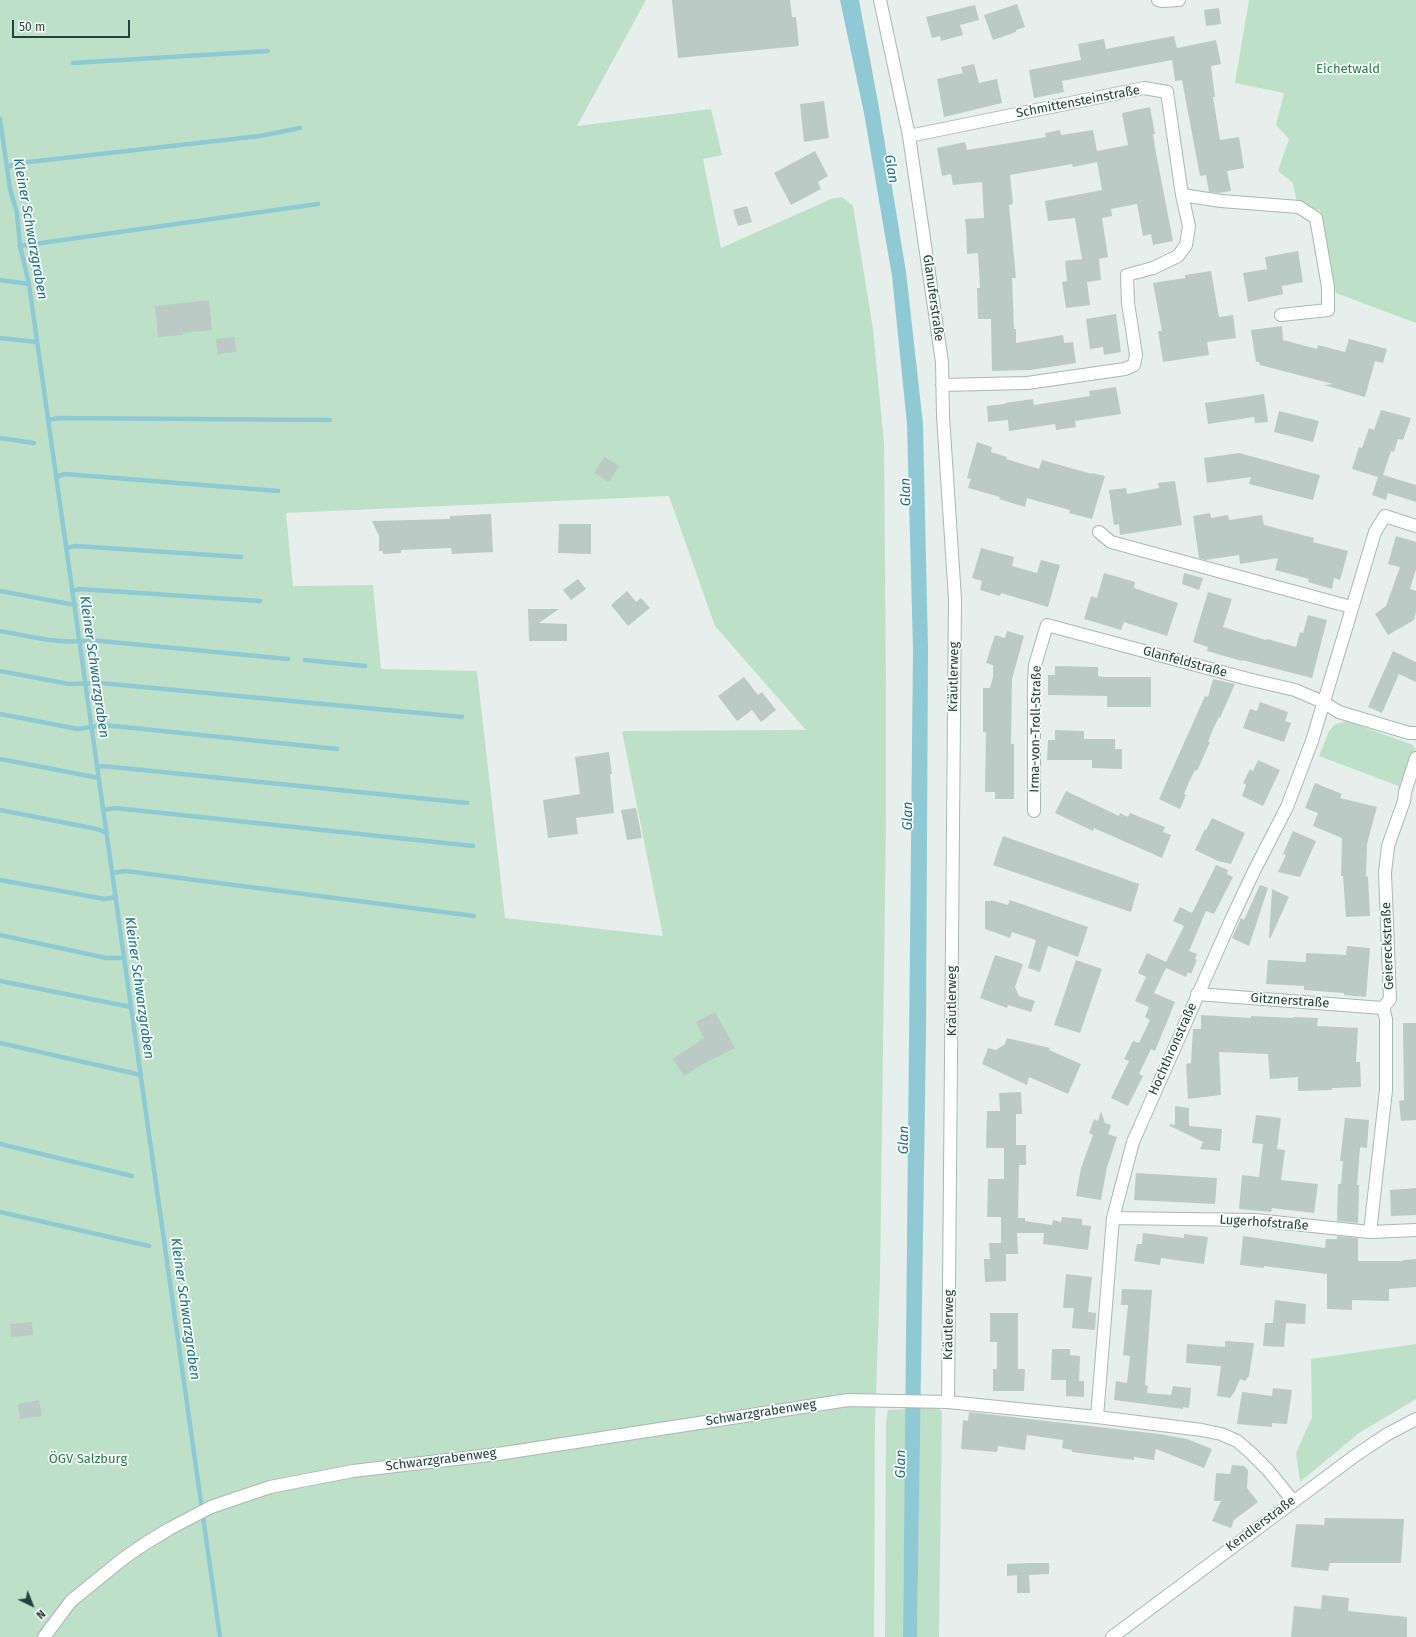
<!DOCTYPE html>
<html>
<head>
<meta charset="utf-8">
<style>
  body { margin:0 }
  #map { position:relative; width:1416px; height:1637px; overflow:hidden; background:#e6efeb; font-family:"Fira Sans",sans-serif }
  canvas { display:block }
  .north { position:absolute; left:12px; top:1585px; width:40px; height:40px; -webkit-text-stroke:3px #f7fbf9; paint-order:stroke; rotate:137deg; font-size:11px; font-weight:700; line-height:16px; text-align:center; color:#24423a }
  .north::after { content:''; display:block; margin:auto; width:14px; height:18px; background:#24423a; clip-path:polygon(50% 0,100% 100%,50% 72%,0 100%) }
  .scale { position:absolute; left:12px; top:20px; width:118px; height:18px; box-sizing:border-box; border:2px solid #24423a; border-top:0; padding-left:5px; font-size:12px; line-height:14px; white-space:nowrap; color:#24423a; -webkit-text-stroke:3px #f7fbf9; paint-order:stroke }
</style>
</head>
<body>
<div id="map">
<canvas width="1416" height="1637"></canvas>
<div class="north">N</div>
<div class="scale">50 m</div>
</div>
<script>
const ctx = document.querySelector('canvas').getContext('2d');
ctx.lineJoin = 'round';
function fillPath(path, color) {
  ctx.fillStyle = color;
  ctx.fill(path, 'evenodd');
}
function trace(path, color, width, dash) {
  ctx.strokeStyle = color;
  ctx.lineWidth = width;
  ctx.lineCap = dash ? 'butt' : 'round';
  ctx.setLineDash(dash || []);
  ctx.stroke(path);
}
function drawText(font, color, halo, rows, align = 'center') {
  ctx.font = font + ' "Fira Sans",sans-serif';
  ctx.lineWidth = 3.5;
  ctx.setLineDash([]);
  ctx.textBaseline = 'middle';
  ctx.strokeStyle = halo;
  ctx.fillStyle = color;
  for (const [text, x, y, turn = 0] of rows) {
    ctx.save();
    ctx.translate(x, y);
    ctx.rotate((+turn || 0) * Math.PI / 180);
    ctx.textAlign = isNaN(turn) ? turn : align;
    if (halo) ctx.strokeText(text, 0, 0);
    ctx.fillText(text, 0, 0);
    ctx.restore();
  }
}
const green = new Path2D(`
  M0,0H646L577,126L711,109L722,155L703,159L721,248L831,199L842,197L853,206L873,329L884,443L886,691V820L880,1278L875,1424L874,1637H0ZM669,496L715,626L806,730L622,731L663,936L505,918L477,671L381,669L373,585L293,586L286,513Z
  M1249,0H1416V323L1336,293L1320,210L1297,203L1293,183L1278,171L1289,139L1276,125L1284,93L1235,83Z
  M1347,721L1413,745L1416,750L1404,788L1319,756L1329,731L1334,725Z
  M1416,1344V1399L1359,1433L1300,1482L1296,1453L1312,1417L1311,1359Z
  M920,1408H938L942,1411L939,1637H917Z
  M906,1409L903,1637H885L886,1421L888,1410Z`);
const water = new Path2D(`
  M840,0H859L879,108L906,272L923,424L928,649L926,1033L917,1637H903L913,649L907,424L892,276L864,113Z`);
const stream = new Path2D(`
  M73,63L268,51
  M0,119L10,189L17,213L20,246L29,284L220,1637
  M7,167L20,163L260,136L300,128
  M20,246L318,204
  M0,280L29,284
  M0,338L37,342
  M48,420L59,418L330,420
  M0,438L34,443
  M56,477L65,474L278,491
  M66,548L76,546L241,557
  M0,591L75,605
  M72,591L79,589L260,601
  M0,631C30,636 60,645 90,640L288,659
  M305,660L365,666
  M0,671L69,684L100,683L462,717
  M0,714L78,729L104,725L337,749
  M0,759L99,778
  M97,767L103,766L467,803
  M0,810L97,829L107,833
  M103,810L115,808L473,846
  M112,873L126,871L474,916
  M0,880L105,899L116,897
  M0,935L106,958H124
  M0,981L131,1007
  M0,1043L141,1075
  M0,1144L132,1176
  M0,1212L149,1246`);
const building = new Path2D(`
  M672,0H790L792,17H796L799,46L678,58Z
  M1017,4L1025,27L1016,30V32L993,40L984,15Z
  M975,5L979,20L960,25L963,35L941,41L940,36L932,38L926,17Z
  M1219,8L1221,24L1206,26L1204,10Z
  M1174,36L1177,48L1216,40L1221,64L1211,66L1215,97H1213L1220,140L1239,137L1244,168L1227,171L1231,191L1219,193L1209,192L1206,175L1200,176L1182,80L1175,81L1172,60L1062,81L1064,92L1034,98L1029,70L1081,60L1078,44L1104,39L1106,49Z
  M974,64L979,83L997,79L1002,103L944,117L937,79L963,73L961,67Z
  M824,101L829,138L804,142L800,104Z
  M1150,107L1155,134H1153L1156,153L1173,241L1153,245L1151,234L1143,236L1137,204L1111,209L1112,216L1102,218L1108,257L1099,259L1101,280L1087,282L1090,305L1066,308L1062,282L1067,281L1065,261L1082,259L1077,231L1075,218L1048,221L1045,201L1102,190L1097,162L1073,167L1072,164L1010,175L1013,204L1009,205L1016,278H1012L1014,329H1016V343L1063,335L1064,343L1073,342L1076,363L1030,370L992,371L991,319H978L977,288H980L978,253L967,254L966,228L965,219L984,218L982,182L953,185L951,174L942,176L937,148L965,142L967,150L1046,137L1045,133L1060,130L1061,135L1093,130L1097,151L1128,145L1122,113Z
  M815,151L828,176L818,182L821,189L791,205L774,173Z
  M747,206L752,222L738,226L733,210Z
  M1298,251L1303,282L1282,286L1283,294L1248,302L1243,273L1267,269L1265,257Z
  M1211,271L1219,317L1233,315L1236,338L1207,342L1209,355L1163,362L1158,331H1162L1153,283L1185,278V275Z
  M209,300L212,330L182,333L183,335L158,337L155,306Z
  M1116,314L1121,352L1104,355L1103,347L1090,349L1086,319Z
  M1282,326L1283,340L1317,349L1318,345L1345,352L1349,339L1387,349L1383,363L1375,361L1365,397L1324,385L1333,384L1260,365L1259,362H1256L1251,330Z
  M235,337L236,352L218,354L216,339Z
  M1116,387L1121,414L1075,421L1076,427L1056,430L1055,424L1009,431L1008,420L988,422L987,406L1005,404V403L1033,399L1034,405L1090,396L1089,391Z
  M1264,394L1268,422L1255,423L1254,417L1208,424L1205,403Z
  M1381,410L1411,418L1403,440L1398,439L1394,452L1391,451L1383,475L1416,485V502L1388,493L1386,500L1372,495L1378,477L1352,469L1359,447L1362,448L1369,428L1374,430Z
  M1279,411L1319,421L1313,442L1274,432Z
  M977,442L992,447L991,452L1007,457L1006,459L1039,469L1042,460L1092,474V473L1105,476L1092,519L1069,513L1070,510L1030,499L1027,498L1025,507L999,499L1000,497L968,488L971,479L967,478Z
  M1239,453L1320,475L1313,500L1249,484L1251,477L1207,483L1204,458Z
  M604,457L619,466L609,482L594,473Z
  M1175,481L1182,525L1120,535L1119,524L1114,525L1109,490L1126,488L1127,494L1159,488L1158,483Z
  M1210,513L1211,518L1228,515L1229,520L1262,515L1264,525L1314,538L1313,542L1348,551L1340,580L1334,578L1332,589L1308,582L1309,579L1275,570L1278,558L1240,564L1239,555L1205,560L1199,558L1193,516Z
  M491,514L493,552L452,554L451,548L401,550V553L383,554V551H379V536L372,521L450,519V516Z
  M559,524H591V554L558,553Z
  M1396,536L1416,542V569L1410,589L1416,591V612L1414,620L1388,635L1375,614L1386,606L1400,567L1388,564Z
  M981,548L1014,557L1012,566L1037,573L1041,560L1060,565L1048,607L1001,593L1000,596L980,590L982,581L972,578Z
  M1104,573L1135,582L1134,588L1178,603L1167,636L1124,622L1121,630L1084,619L1091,596L1097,598Z
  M1184,573L1203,578L1199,590L1182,584Z
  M578,579L586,589L571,600L563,590Z
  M627,591L636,602L641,598L650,608L628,626L611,605Z
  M1208,592L1232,599L1223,627L1266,640L1267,639L1296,647L1300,632L1303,633L1308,615L1327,620L1312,678L1242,660V661L1207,651L1208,647L1193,642Z
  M528,609H559L539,623L567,624V641H529Z
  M1007,631L1024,636L1012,679L1011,744H1014V799H995V792H985L986,732H983V688H990L993,677V665L986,663L995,635L1005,638Z
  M1393,651L1416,662V682L1399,674L1382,713L1368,707Z
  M1055,666L1098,667V676L1104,677H1151V707H1107V696L1048,695V675H1055Z
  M744,677L758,695L762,692L776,710L761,722L752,710L737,721L718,696Z
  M1213,679L1235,684L1220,718L1219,717L1213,729L1208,742H1210L1197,771L1195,770L1189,782L1184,794L1186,795L1180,809L1159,799L1205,696L1208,697Z
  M1260,702L1288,712L1285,721L1291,723L1284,742L1243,728L1250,709L1257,711Z
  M1055,730L1084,731V739H1115V749H1122V769L1092,768V760H1047L1048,740H1055Z
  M609,752L612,774H610L614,813L576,818L578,834L548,838L543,800L580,794L575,757Z
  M1258,760L1280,770L1263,806L1242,796L1246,785L1243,783L1250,769L1253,771Z
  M1315,783L1342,794L1340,798L1377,807L1367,844L1366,876L1368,877L1370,916L1346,917L1343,876H1341L1342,838L1313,826L1318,813L1305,808Z
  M1066,791L1119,816L1120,813L1128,817L1130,813L1165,827L1163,832L1171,835L1162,858L1094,828L1093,831L1055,813Z
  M636,808L642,838L627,840L621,810Z
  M1212,818L1245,833L1231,864L1218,861L1195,850L1205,829L1206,830Z
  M1293,831L1316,841L1300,877L1278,872L1286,855L1283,854Z
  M1003,836L1139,884L1131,912L993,865Z
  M1216,865L1228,870L1227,874L1233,877L1214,914L1206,911L1189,951L1197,954L1195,959L1197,960L1191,974L1188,972L1186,977L1166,968L1154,993L1175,1002L1155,1051L1151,1049L1139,1074L1143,1076L1128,1106L1111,1098L1129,1061L1124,1059L1133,1041L1139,1043L1150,1020L1145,1017L1149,1007L1135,1001L1146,977L1138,973L1147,953L1166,962L1184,926L1173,921L1180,907L1192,913Z
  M1260,885L1268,888L1249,946L1232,938L1241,918L1244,920Z
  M1272,889L1289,897L1270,939L1269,938Z
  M991,900L1008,905L1010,900L1088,927L1078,957L1048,946L1040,972L1028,968L1036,940L1012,932L1010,938L985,929V901H991Z
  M1347,946L1370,948L1366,997L1344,995V993L1304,990V986L1266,984L1268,960L1306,962V953L1346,955Z
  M995,955L1023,964L1015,987L1019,996L1035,1001L1031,1012L1008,1005L1007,1008L980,998Z
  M1076,960L1102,969L1080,1033L1054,1025Z
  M715,1012L735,1048L703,1064L684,1076L673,1059L704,1038L696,1022Z
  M1201,1015L1251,1018V1016L1293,1018L1294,1017L1318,1018L1317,1026L1358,1028L1356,1062H1360L1361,1087L1332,1088V1090L1298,1091V1077L1270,1079L1268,1054L1219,1052L1221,1095L1188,1099L1186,1064L1191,1063L1193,1029H1201Z
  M1403,1023H1416V1120L1401,1121L1399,1101L1404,1100Z
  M1007,1038L1050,1048L1049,1050L1081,1064L1068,1094L1029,1077L1027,1085L982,1064L988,1048L996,1050L1005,1044Z
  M1021,1092L1022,1114H1016V1145H1026V1165H1019L1018,1218H1025V1221L1052,1225L1053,1220L1061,1222L1062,1217L1082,1219V1225L1091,1226L1088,1250L1043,1244L1044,1233H1017L1018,1254H1006V1281L985,1282L984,1259H990L989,1243H1001V1217H987L988,1179H1004V1148H986L987,1111H1000L999,1093Z
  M1175,1106L1189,1108V1126L1222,1129L1220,1151L1200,1149L1203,1142L1170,1126V1124L1175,1125Z
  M1101,1111L1105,1123L1111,1125L1108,1134L1117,1137L1107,1167L1101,1200L1076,1196L1081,1168L1093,1135L1089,1133L1094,1119L1098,1121Z
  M1256,1115L1281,1118L1277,1149L1285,1150L1281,1180L1318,1184L1314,1213L1272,1208L1271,1212L1239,1209L1242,1175L1259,1177L1263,1144L1252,1143Z
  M1345,1118L1369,1120L1367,1148L1360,1147L1357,1185H1359L1358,1223L1337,1221L1338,1184H1341L1343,1161H1340Z
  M1136,1173L1217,1178L1215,1204L1134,1200Z
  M1416,1188V1215L1391,1216L1390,1190Z
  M1143,1233L1184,1238V1234L1208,1237L1204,1264L1161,1258L1160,1265L1134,1261L1137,1244H1142Z
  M1243,1236L1325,1248L1326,1239H1337V1236L1358,1238V1261H1403V1260L1416,1259V1287L1389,1289V1301L1352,1300V1310L1327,1309V1274L1264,1266V1268L1240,1265Z
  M1066,1274L1092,1277L1088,1312L1096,1313L1095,1330L1072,1328L1074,1308H1063Z
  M1122,1289L1152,1290L1145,1385L1148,1386L1147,1393L1171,1395L1173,1386L1191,1388L1189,1408L1183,1407V1409L1114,1400L1116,1381L1127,1383L1130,1356L1123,1355L1128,1305H1121Z
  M1275,1300L1306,1304L1305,1324L1286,1323L1284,1347L1263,1346L1265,1323H1273Z
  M990,1313H1018V1369H1025L1024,1391H993V1369H997V1342H990Z
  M32,1322L33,1335L11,1337L10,1324Z
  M1225,1341L1254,1343L1249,1376L1245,1381L1240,1379L1235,1391L1230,1398L1217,1396L1221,1366L1186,1363L1187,1344L1225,1347Z
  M1052,1349H1070V1355L1080,1356L1079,1381H1084V1397L1066,1396V1380H1051Z
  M1273,1388L1292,1390L1287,1424L1272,1423V1427L1237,1424L1242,1392L1272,1396Z
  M39,1400L42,1416L20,1419L18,1404Z
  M969,1412L1159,1434L1187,1439L1212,1449L1204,1468L1156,1449L1154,1460L1134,1457V1460L1072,1452V1450L1062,1448L1063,1440L1027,1435L1025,1450L998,1446L997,1452L961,1449L963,1420L968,1421Z
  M1232,1465L1244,1466L1248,1470L1247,1488L1258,1502L1234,1520L1231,1528L1212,1521L1221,1501H1214L1216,1473L1230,1474Z
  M1325,1518L1404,1519L1401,1563H1330L1328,1571L1291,1567L1296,1524L1324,1525Z
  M1029,1563H1049V1574L1029,1575L1030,1593H1017V1575L1007,1576V1564Z
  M1322,1595L1349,1598L1348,1611L1407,1617V1637H1291L1294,1606L1321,1609Z`);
const minor = new Path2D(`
  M880,0L909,136L942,362L943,416L955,599L948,1402
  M1158,0L1162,1L1179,0
  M909,136L1144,88L1167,92L1182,195L1189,226L1186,245L1178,256L1153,268L1127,275L1128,303L1136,355L1134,365L1125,369L1027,383L942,385
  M1182,195L1221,201L1299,207L1316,218L1328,287V310L1281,315
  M1099,532L1111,542L1351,607
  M1034,811V683L1035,665L1047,625L1248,679L1295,690L1323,702L1339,712L1409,733H1416
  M1197,994L1383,1008
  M1113,1218L1255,1220L1370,1232L1416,1230
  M1370,1232L1386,1090V1019L1383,1008L1390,999L1385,873L1388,846L1404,801L1405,792L1416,758
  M1097,1417L1113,1218L1133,1142L1231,920L1254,871L1287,807L1312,741L1375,532L1385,516L1416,526
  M44,1637L71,1601L124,1558L146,1543L169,1529L211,1507L270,1487L353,1471L498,1454L848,1400L948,1402L1097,1417L1202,1430L1221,1434L1237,1441L1250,1452L1268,1470L1293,1501`);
const tertiary = new Path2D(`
  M1112,1637L1356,1455L1386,1435L1416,1419`);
const parkNames = [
  ["Eichetwald",1348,69],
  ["ÖGV Salzburg",88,1459]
];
const streetNames = [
  ["Schmittensteinstraße",1078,102,-11],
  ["Glanuferstraße",933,298,82],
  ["Glanfeldstraße",1185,662,15],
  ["Kräutlerweg",954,677,-89],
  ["Irma-von-Troll-Straße",1036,729,-89],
  ["Geiereckstraße",1388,946,-92],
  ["Kräutlerweg",952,1001,-90],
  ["Gitznerstraße",1290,1001,4],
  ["Hochthronstraße",1173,1049,-66],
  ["Lugerhofstraße",1264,1223,4],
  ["Kräutlerweg",949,1325,-89],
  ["Schwarzgrabenweg",761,1413,-9],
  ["Schwarzgrabenweg",441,1460,-7],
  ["Kendlerstraße",1261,1524,-37]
];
const waterNames = [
  ["Glan",891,169,80],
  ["Kleiner Schwarzgraben",30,229,80],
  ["Glan",906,492,-91],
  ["Kleiner Schwarzgraben",94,667,82],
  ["Glan",908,816,-89],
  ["Kleiner Schwarzgraben",139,988,82],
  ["Glan",904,1140,-89],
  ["Kleiner Schwarzgraben",185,1309,82],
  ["Glan",901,1464,-89]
];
fillPath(green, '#bfe0c8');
fillPath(water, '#8ec9d4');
trace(stream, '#8ec9d4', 4.5);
fillPath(building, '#bbcac4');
trace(minor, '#a8b8b2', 14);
trace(tertiary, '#a8b8b2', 14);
trace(minor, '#fff', 12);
trace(tertiary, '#fff', 12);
drawText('13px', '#2d7a4b', '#f7fbf9', parkNames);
drawText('13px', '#24423a', '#f7fbf9', streetNames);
drawText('italic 14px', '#1c6f80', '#f7fbf9', waterNames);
</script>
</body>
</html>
